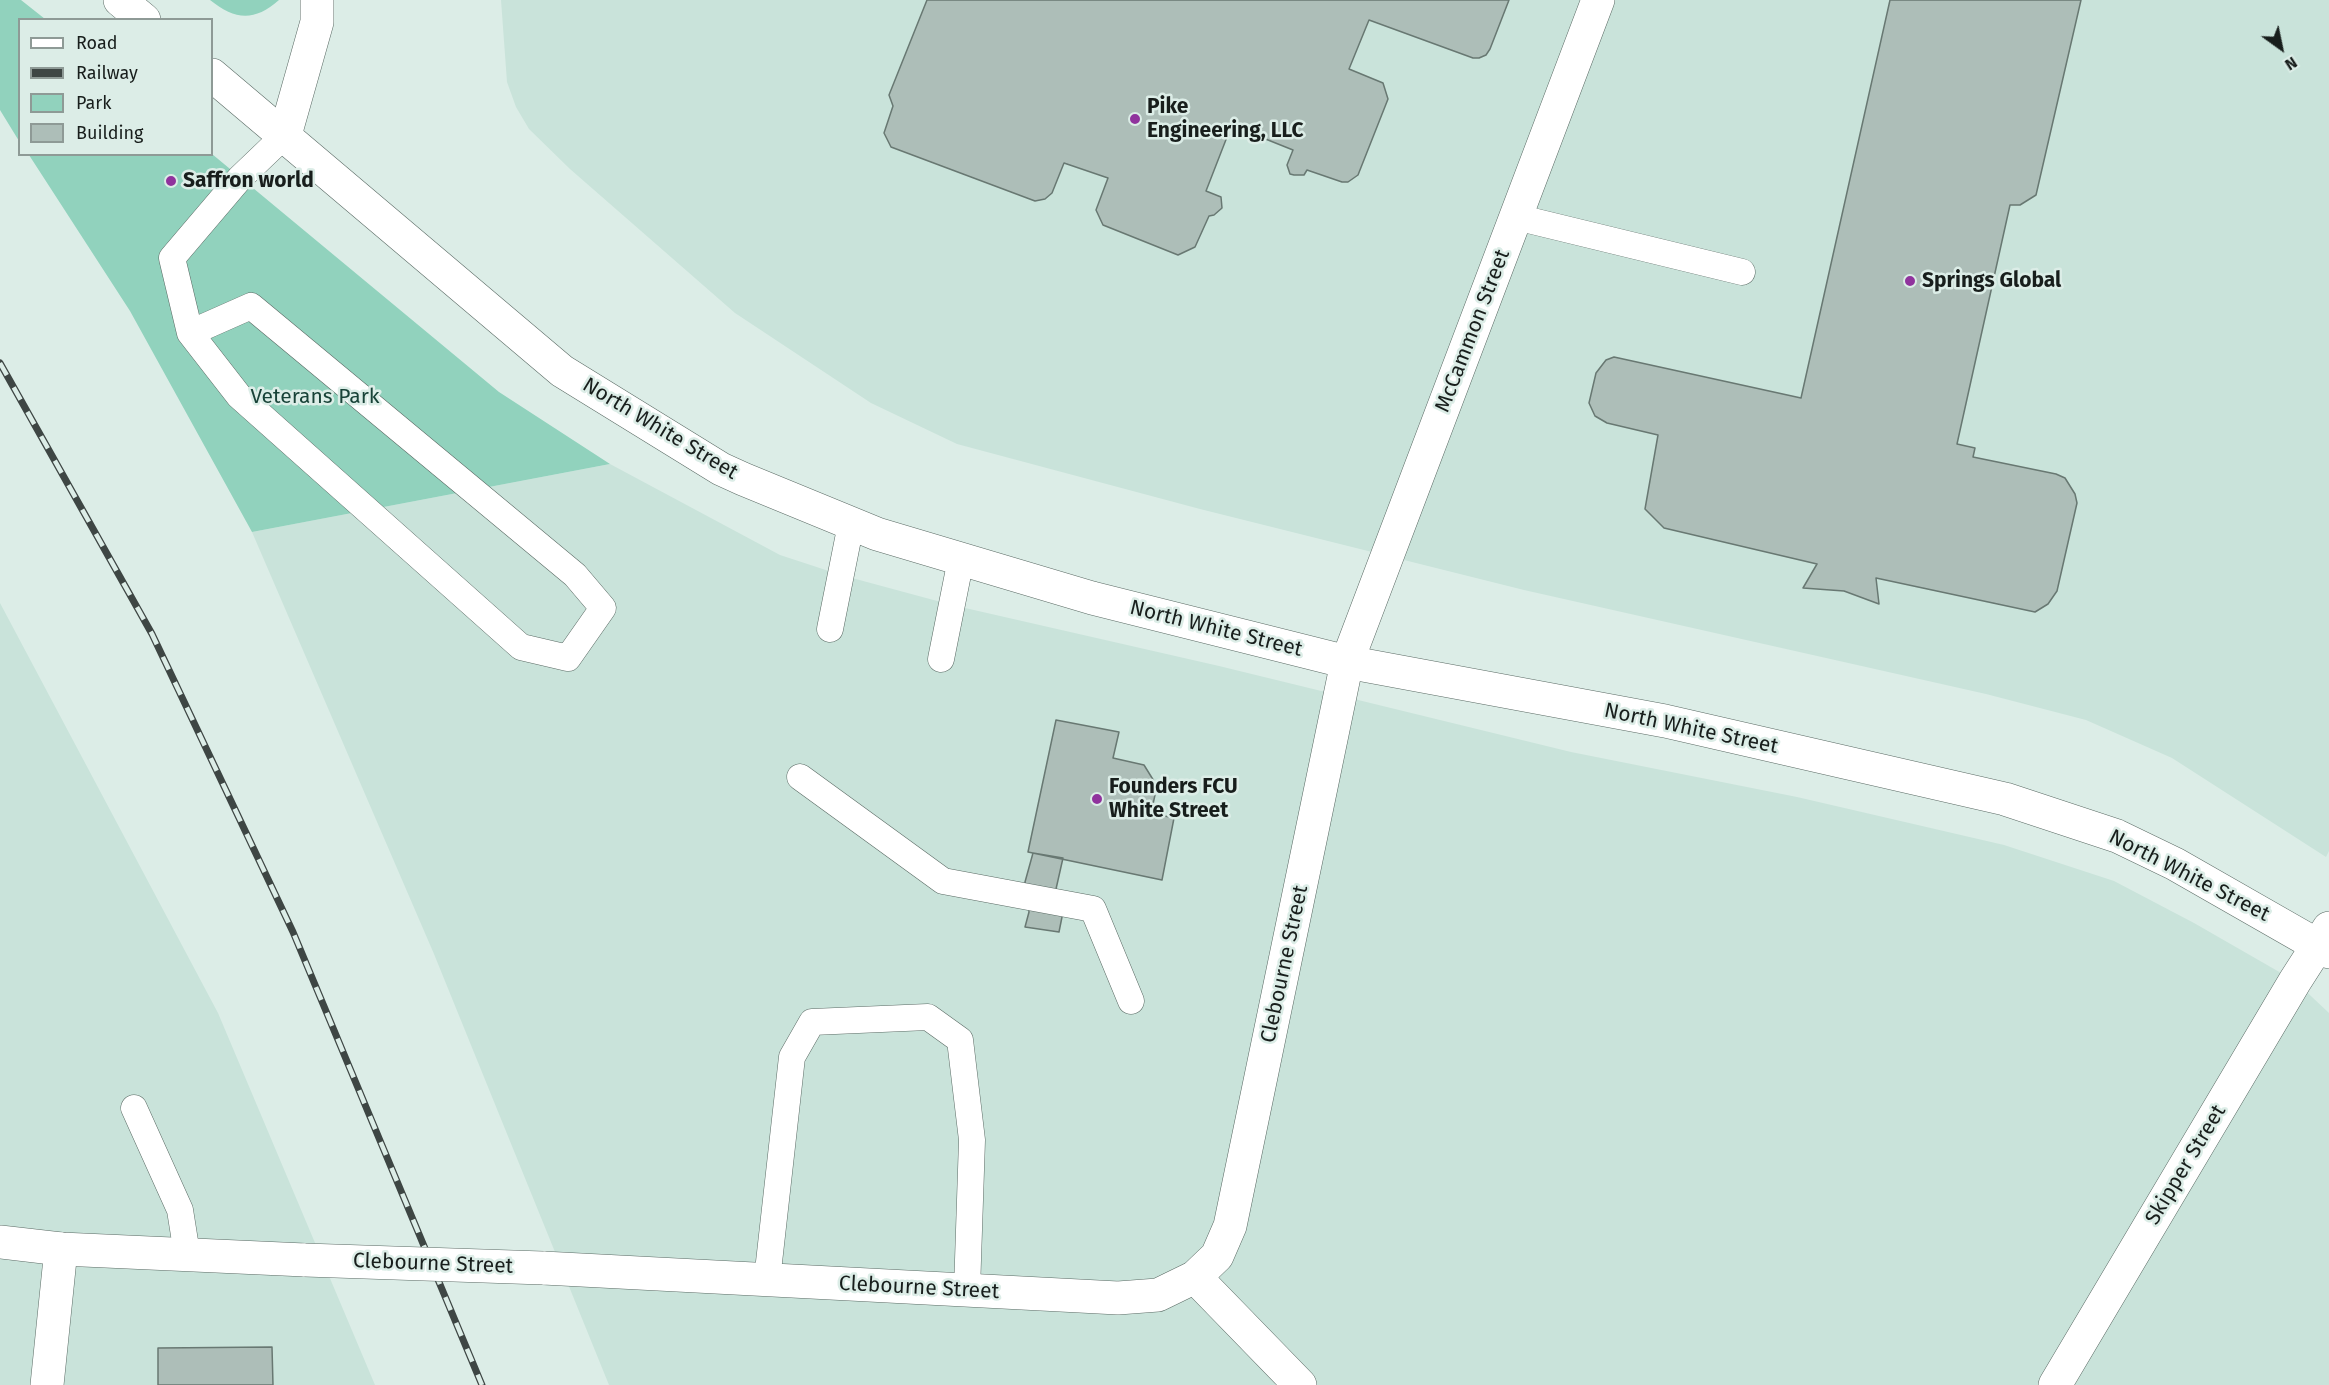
<!DOCTYPE html>
<html>
<head>
<meta charset="utf-8">
<style>
  body { margin:0 }
  #map { position:relative; width:2329px; height:1385px; overflow:hidden; background:#dcede7; font-family:"Fira Sans",sans-serif }
  canvas { display:block }
  .legend { position:absolute; left:18px; top:18px; width:195px; height:138px; box-sizing:border-box; background:#dcede7; border:2px solid #8e9a96; margin:0; padding:8px 10px; list-style:none; font-size:18px; color:#181e1c }
  .legend li { display:flex; align-items:center; gap:12px; height:30px }
  .legend b { width:30px; border:2px solid #8e9a96 }
  .north { position:absolute; left:2251px; top:18px; width:60px; height:60px; -webkit-text-stroke:4px #dcede7; paint-order:stroke; rotate:147deg; font-size:16px; font-weight:700; line-height:24px; text-align:center; color:#181e1c }
  .north::after { content:''; display:block; margin:auto; width:21px; height:27px; background:#181e1c; clip-path:polygon(50% 0,100% 100%,50% 72%,0 100%) }
</style>
</head>
<body>
<div id="map">
<canvas width="2329" height="1385"></canvas>
<ul class="legend">
<li><b style="height:8px;background:#fff"></b>Road</li>
<li><b style="height:8px;background:#3e4644"></b>Railway</li>
<li><b style="height:16px;background:#91d2bd"></b>Park</li>
<li><b style="height:16px;background:#adbeb8"></b>Building</li>
</ul>
<div class="north">N</div>
</div>
<script>
const ctx = document.querySelector('canvas').getContext('2d');
ctx.lineJoin = 'round';
function fillPath(path, color) {
  ctx.fillStyle = color;
  ctx.fill(path, 'evenodd');
}
function trace(path, color, width, dash) {
  ctx.strokeStyle = color;
  ctx.lineWidth = width;
  ctx.lineCap = dash ? 'butt' : 'round';
  ctx.setLineDash(dash || []);
  ctx.stroke(path);
}
function drawText(font, color, halo, rows, align = 'center') {
  ctx.font = font + ' "Fira Sans",sans-serif';
  ctx.lineWidth = 5;
  ctx.setLineDash([]);
  ctx.textBaseline = 'middle';
  ctx.strokeStyle = halo;
  ctx.fillStyle = color;
  for (const [text, x, y, turn = 0] of rows) {
    ctx.save();
    ctx.translate(x, y);
    ctx.rotate((+turn || 0) * Math.PI / 180);
    ctx.textAlign = isNaN(turn) ? turn : align;
    if (halo) ctx.strokeText(text, 0, 0);
    ctx.fillText(text, 0, 0);
    ctx.restore();
  }
}
const built = new Path2D(`
  M501,0H2329V851L2326,857L2172,758L2086,720L1986,694L1524,590L1200,509L957,444L871,403L735,313L570,169L529,129L516,107L507,82Z
  M610,464L780,555L841,575L952,605L1219,666L1571,752L1797,797L2004,845L2114,881L2194,923L2295,981L2329,1013V1385H1316L1280,1347L1275,1385H609L434,954L252,532Z
  M0,603L218,1013L375,1385H0Z`);
const green = new Path2D(`
  M0,0H21L45,19L20,20L19,141L0,110Z
  M210,0H279C254,22 235,20 210,0Z
  M212,154L499,392L610,464L252,532L130,311L29,155Z`);
const building = new Path2D(`
  M927,0H1509L1490,49L1486,55L1479,58H1473L1369,20L1349,69L1383,83L1388,99L1358,175L1348,182H1342L1307,170L1304,175H1294L1290,174L1287,165L1293,150L1248,132L1236,131L1227,137L1206,191L1221,197L1222,208L1214,215L1209,216L1195,247L1178,255L1103,225L1096,210L1108,178L1064,163L1052,193L1045,199L1035,201L891,147L884,133L893,106L889,95Z
  M1890,0H2081L2036,195L2020,205H2010L1957,444L1975,448L1973,457L2056,474L2065,478L2075,494L2077,503L2057,591L2048,604L2035,612L1876,578L1879,604L1844,591L1803,588L1817,564L1664,528L1645,509L1658,435L1607,423L1595,416L1589,403L1596,373L1606,360L1614,357L1801,398Z
  M1056,720L1119,732L1113,758L1144,765L1157,786L1151,813L1174,818L1162,880L1028,852Z
  M1033,853L1063,858L1056,889L1062,917L1059,932L1025,927L1029,912L1025,882Z
  M272,1347L273,1385H158V1348Z`);
const service = new Path2D(`
  M1516,217L1742,272
  M190,333L251,306L575,575L603,608L568,658L521,647L239,396L190,333L172,258L240,178L285,135
  M830,629L851,524
  M941,659L961,559
  M800,777L943,881L1093,909L1131,1001
  M134,1108L180,1210L187,1254
  M767,1280L792,1057L812,1022L928,1017L960,1040L972,1140L967,1290`);
const minor = new Path2D(`
  M285,135L317,22V0
  M1195,1277L1300,1385
  M47,1385L61,1249
  M2055,1385L2295,981L2329,928`);
const tertiary = new Path2D(`
  M1347,662L1598,0`);
const secondary = new Path2D(`
  M0,1242L61,1249L305,1260
  M543,1268L1118,1298L1158,1295L1195,1277L1217,1256L1230,1226L1347,662`);
const primary = new Path2D(`
  M120,0L144,20
  M212,75L562,371L721,469L743,479L877,534L1092,598L1347,662L1665,721L2005,799L2117,836L2175,864L2329,952`);
const rail = new Path2D(`
  M0,363L152,634L293,932L482,1385`);
const secondaryBridge = new Path2D(`
  M305,1260L543,1268`);
const markers = [
  [1135,119,6,"#90339d"],
  [171,181,6,"#90339d"],
  [1910,281,6,"#90339d"],
  [1097,799,6,"#90339d"]
];
const poiNames = [
  ["Pike",1147,107],
  ["Engineering, LLC",1147,131],
  ["Saffron world",183,181],
  ["Springs Global",1922,281],
  ["Founders FCU",1109,787],
  ["White Street",1109,811]
];
const streetNames = [
  ["McCammon Street",1473,331,-69],
  ["North White Street",660,429,31],
  ["North White Street",1216,629,14],
  ["North White Street",1691,729,12],
  ["North White Street",2189,876,27],
  ["Clebourne Street",1285,964,-78],
  ["Skipper Street",2186,1165,-59],
  ["Clebourne Street",433,1264,2],
  ["Clebourne Street",919,1288,3]
];
const parkNames = [
  ["Veterans Park",315,397]
];
fillPath(built, '#c9e3da');
fillPath(green, '#91d2bd');
fillPath(building, '#adbeb8');
trace(building, '#687872', 1.5);
trace(service, '#5b6b65', 27);
trace(minor, '#5b6b65', 34);
trace(tertiary, '#5b6b65', 34);
trace(secondary, '#5b6b65', 34);
trace(primary, '#5b6b65', 34);
trace(service, '#fff', 26);
trace(minor, '#fff', 33);
trace(tertiary, '#fff', 33);
trace(secondary, '#fff', 33);
trace(primary, '#fff', 33);
trace(rail, '#3e4644', 7);
trace(rail, '#dcede7', 4.5, [14]);
trace(secondaryBridge, '#5b6b65', 34, []);
trace(secondaryBridge, '#fff', 33);
for (const [x, y, r, color] of markers) {
  const dot = new Path2D();
  dot.arc(x, y, r, 0, 2 * Math.PI);
  ctx.fillStyle = color;
  ctx.fill(dot);
  trace(dot, '#dcede7', 2);
}
drawText('bold 21px', '#181e1c', '#dcede7', poiNames, 'left');
drawText('21px', '#181e1c', '#dcede7', streetNames);
drawText('21px', '#184338', '#dcede7', parkNames);
</script>
</body>
</html>
